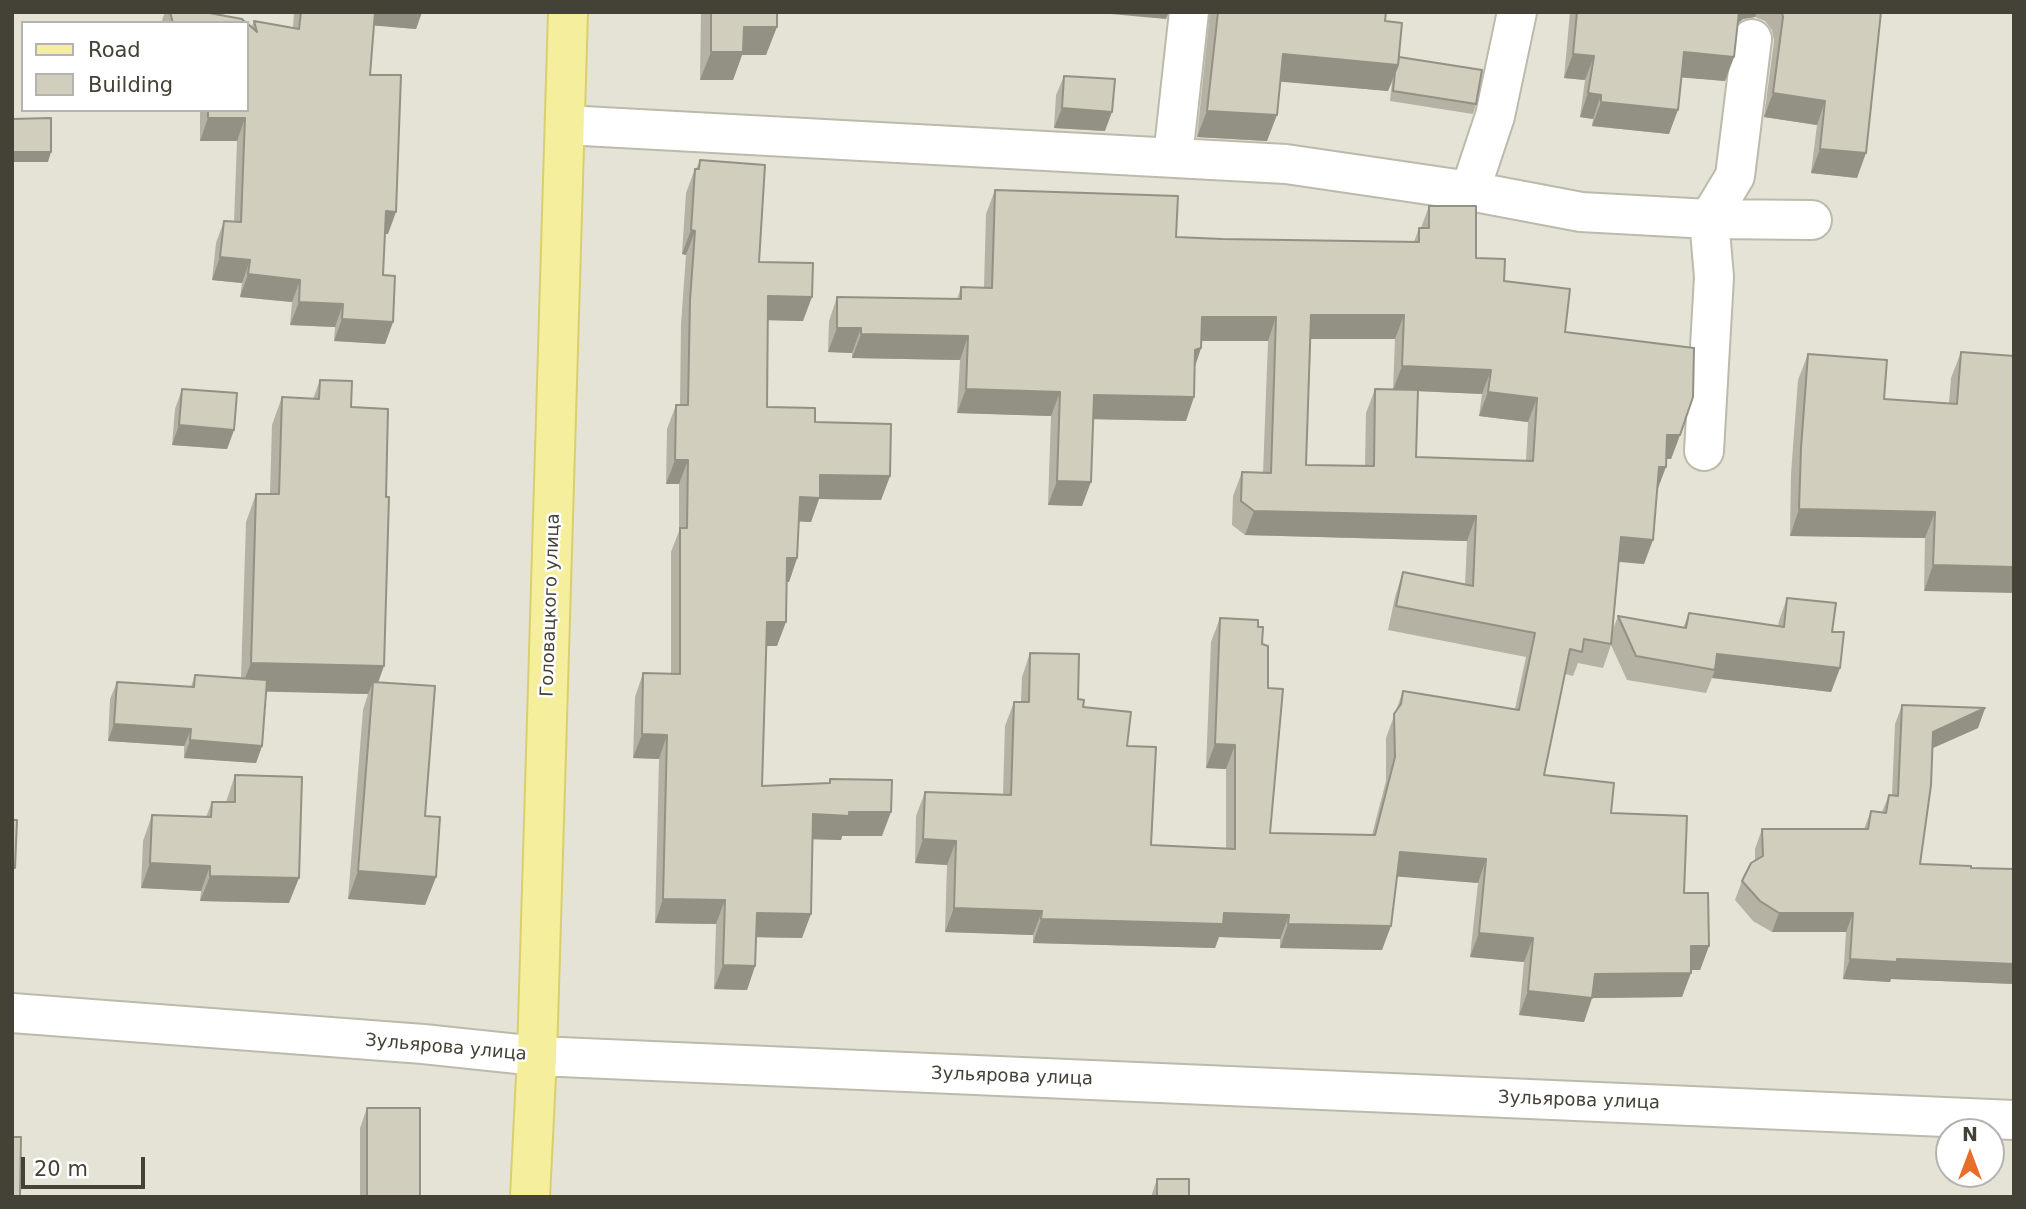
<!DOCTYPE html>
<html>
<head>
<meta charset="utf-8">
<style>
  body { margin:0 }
  #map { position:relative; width:2026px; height:1209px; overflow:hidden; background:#f2f1e7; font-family:"DejaVu Sans",sans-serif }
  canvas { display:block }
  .frame { position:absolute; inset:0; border:14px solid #444136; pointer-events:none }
  .legend { position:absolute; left:21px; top:21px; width:228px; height:91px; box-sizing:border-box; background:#fff; border:2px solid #b4b3af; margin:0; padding:9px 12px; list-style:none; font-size:21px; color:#444136 }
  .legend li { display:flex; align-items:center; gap:14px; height:35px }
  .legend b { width:35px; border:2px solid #b4b3af }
  .north { position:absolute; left:1935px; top:1118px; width:70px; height:70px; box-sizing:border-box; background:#fff; border:2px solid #b4b3af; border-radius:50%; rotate:0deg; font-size:19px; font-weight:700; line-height:28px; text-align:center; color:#444136 }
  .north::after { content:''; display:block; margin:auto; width:24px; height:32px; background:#e76d29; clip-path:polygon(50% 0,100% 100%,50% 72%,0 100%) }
  .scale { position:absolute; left:21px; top:1157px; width:124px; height:32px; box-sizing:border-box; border:4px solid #444136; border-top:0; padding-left:9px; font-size:21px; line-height:24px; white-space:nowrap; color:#444136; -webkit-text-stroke:5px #fff; paint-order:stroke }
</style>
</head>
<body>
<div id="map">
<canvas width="2026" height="1209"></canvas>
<div class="frame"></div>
<ul class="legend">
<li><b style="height:9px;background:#f5ee9c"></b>Road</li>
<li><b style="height:19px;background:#d2cebd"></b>Building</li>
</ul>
<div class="north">N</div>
<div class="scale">20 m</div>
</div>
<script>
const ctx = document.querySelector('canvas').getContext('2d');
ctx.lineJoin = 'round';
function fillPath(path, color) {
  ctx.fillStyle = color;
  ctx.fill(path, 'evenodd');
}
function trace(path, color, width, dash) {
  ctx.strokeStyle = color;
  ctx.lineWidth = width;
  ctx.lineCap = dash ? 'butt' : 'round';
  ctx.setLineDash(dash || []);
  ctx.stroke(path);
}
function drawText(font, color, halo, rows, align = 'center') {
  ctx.font = font + ' "DejaVu Sans",sans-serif';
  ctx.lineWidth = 5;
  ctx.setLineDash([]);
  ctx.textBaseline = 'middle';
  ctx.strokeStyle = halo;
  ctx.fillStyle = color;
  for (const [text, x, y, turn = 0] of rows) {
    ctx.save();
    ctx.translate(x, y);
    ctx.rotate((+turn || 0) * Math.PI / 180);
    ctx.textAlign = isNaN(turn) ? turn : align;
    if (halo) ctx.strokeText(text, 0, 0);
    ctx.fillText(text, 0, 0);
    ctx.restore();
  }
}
const residential = new Path2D(`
  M12,12H2014V1197H12ZM23,23H247V110H23ZM1949,1132H1991V1174H1949Z`);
const minor = new Path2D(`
  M565,125L1286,164L1470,191L1581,212L1709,219L1812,220
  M1173,157L1189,12
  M1470,191L1495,116L1517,12
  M1704,451L1714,277L1709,219L1735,176L1752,39
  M12,1013L423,1044L537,1056L2014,1120`);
const major = new Path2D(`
  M530,1197L537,1056L568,12`);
const wall = new Path2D(`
  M165,12H204L246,23H161Z
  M294,12H422L416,29L374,25L370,75L388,234H385L383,275L393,322L385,344L334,341L335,327L290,325L292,302L240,297L242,283L212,280L216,243L224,221L234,222L237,141H200V110H247L251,28L254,21L293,28Z
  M701,12H841L840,14H777L766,55H742L733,80H700Z
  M1210,12H1386L1385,21L1399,57L1476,104L1473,114L1390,101L1392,82L1388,91L1280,81L1267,141L1197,137Z
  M1570,12H1881L1857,178L1811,173L1817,125L1764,117L1774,41L1772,30L1765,21L1755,17L1743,19L1738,24L1734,57L1725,81L1682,77L1669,134L1592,126L1593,119L1580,117L1585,80L1564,78Z
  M1064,76L1105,131L1054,128L1056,95Z
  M700,160L759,262L803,321L768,320L767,407L815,422L890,476L881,500L819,499L811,522L799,521L797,558L789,582H786L777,646H766L762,786L829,783L830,779L882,836H842L841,840L812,839L802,938L756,937L755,966L747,990L714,989L716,924L655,923L659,759L633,758L635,697L643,673L671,674V552L679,531V484H666L667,429L676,405H680L681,324L686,255L682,254L686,193L695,169H696Z
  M995,190L1176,237L1222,239L1414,242L1419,228H1421L1429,206L1476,258L1565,332L1680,435L1671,459H1666L1657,490L1644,564L1619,562L1613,629L1618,616L1683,628L1689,613L1778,626L1779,621L1787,598L1832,632L1840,668L1831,692L1712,678L1706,693L1627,680L1611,645L1603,668L1578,663L1573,676L1565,674L1544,775L1611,813L1684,893L1709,946L1700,970H1691L1682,997L1592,998L1584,1022L1519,1015L1524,962L1470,957L1478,883L1397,876L1382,950L1280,948V939L1219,937L1215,948L1033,943V935L945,932L947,865L915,863L916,816L925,792L1003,794L1005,726L1014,702H1021L1022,677L1030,653L1078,699L1083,707L1127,746L1151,845L1226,848V769L1206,768L1211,642L1220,618L1258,627L1262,644L1270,833L1372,835L1386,781V738L1403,691L1515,709L1526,657L1388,630L1395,597L1403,572L1465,585L1467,541L1245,535L1232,525L1233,496L1242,472L1263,473L1268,341H1202L1201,348L1195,366L1186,421L1093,419L1082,506L1048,505L1051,416L957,413L960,360L852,358V353L828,352L829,321L837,297L957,299L961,287H984L986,214ZM1311,339H1395L1393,390L1375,389L1366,413L1365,466L1306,465ZM1418,391L1482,394L1479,416L1528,422L1526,461L1416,457Z
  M1961,352L2014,356L1924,591L1925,538L1790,536L1791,474L1798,380L1808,354L1884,399L1949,403L1951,378Z
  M320,380L351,407L378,682L425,816L436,877L425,905L348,899L363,710L368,694L266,691L262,746L256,763L184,758V746L108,741L110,699L117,682L191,687L195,675L241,678L246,522L256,494H270L272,425L282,397L313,399Z
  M182,389L234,430L227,449L172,445L175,409Z
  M1902,705L1985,708L1978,728L1933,748L1920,864L1971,868L2014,869V984L1891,979L1890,982L1843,979L1846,932H1772L1753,921L1735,900L1742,881L1755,860V849L1762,829H1864L1871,811L1882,812L1889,795H1892L1895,724Z
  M235,775L289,903L200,901L201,891L141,888L143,841L152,815L206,817L212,802H226Z
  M367,1108L420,1197H360V1128Z
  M1157,1179L1189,1197H1151Z`);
const shadedWall = new Path2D(`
  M372,12H422L416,29L368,25Z
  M767,12H841L840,14H766Z
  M1089,12H1169L1166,19Z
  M1739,12H1757L1755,17L1743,19L1734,26Z
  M744,27H777L766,55H742L733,80H700L711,52Z
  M1684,52L1734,57L1725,81L1676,77Z
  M1283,54L1398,65L1388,91L1273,81Z
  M1573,54L1594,56L1585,80L1564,78Z
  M1588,93L1601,95L1593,119L1580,117Z
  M1773,93L1825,101L1817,125L1764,117Z
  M1601,102L1678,110L1669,134L1592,126Z
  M1062,108L1112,112L1105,131L1054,128Z
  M1207,111L1277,115L1267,141L1197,137Z
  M208,118H245L237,141H200Z
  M1820,149L1866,153L1857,178L1811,173Z
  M12,152H51L48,162H12Z
  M386,211L396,212L388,234H378Z
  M691,230L695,231L686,255L682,254Z
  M220,257L250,260L242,283L212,280Z
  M248,274L300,280L292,302L240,297Z
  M768,296L812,297L803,321L759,320Z
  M299,302L343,304L335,327L290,325Z
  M1311,315H1404L1395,339H1303Z
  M1202,317H1276L1268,341H1193Z
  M342,319L393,322L385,344L334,341Z
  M837,328H861L852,353L828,352Z
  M861,334L968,336L960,360L852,358Z
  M1201,348L1193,372L1195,350Z
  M1402,366L1491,370L1482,394L1393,390Z
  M966,389L1060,392L1051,416L957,413Z
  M1488,392L1537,398L1528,422L1479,416Z
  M1094,395L1194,397L1186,421L1085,419Z
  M179,425L234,430L227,449L172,445Z
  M1667,435H1680L1671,459H1659Z
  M675,460H688L679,484H666Z
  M1659,467H1666L1657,491Z
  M820,475L890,476L881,500L819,499L811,522L791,521L800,497Z
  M1057,481L1091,482L1082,506L1048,505Z
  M1799,509L1935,512L1925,538L1790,536Z
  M1254,511L1476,516L1467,541L1245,535Z
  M1621,537L1653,540L1644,564L1613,561Z
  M787,558H797L789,582H778Z
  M1933,565L2014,567V593L1924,591Z
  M767,622H786L777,646H758Z
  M1717,654L1840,668L1831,692L1712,678L1715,670Z
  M251,663L384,666L374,694L373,682L368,694L240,691Z
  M1985,708L1978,728L1926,751L1933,732Z
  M114,724L191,729L184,746L108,741Z
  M642,734L667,735L659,759L633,758Z
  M190,740L262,746L256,763L184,758Z
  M1215,744L1235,745L1226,769L1206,768Z
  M849,812H891L882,836H842L841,840L804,839L813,814Z
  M923,839L956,841L947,865L915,863Z
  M1400,852L1486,859L1478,883L1391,876Z
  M150,863L210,866L201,891L141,888Z
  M358,871L436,877L425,905L348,899Z
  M210,876L299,878L289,903L200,901Z
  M663,899L725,900L716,924L655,923Z
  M954,908L1042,911L1033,935L945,932Z
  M757,913L811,914L802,938L748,937Z
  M1224,913L1289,915L1280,939L1219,937L1215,948L1033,943L1041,919Z
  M1779,913H1853L1846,932H1772Z
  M1288,924L1391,926L1382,950L1280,948Z
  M1479,933L1533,938L1524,962L1470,957Z
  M1691,946H1709L1700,970H1682Z
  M1850,959H1897L2014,964V984L1891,979L1890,982L1843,979Z
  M723,965L755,966L747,990L714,989Z
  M1691,973L1682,997L1592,998L1584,1022L1519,1015L1528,991L1595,974Z`);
const building = new Path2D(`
  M170,12H204L242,19L246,23H173Z
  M301,12H375L370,75H401L396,212L386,211L383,275L395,276L393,322L342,319L343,304L299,302L300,280L248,274L250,260L220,257L224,221L241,222L245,118H208V110H247V23L257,32L254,21L299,29Z
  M711,12H777V27H744L743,52H711Z
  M1218,12H1386L1385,21L1402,23L1398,65L1283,54L1277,115L1207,111Z
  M1577,12H1739L1734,57L1684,52L1678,110L1601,102V95L1588,93L1594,56L1573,54Z
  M1782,12H1881L1866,153L1820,149L1825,101L1773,93L1783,17Z
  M1399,57L1482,70L1476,104L1393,91L1395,72L1398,65Z
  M1064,76L1115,79L1112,112L1062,108Z
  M51,118V152H12V119Z
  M700,160L765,165L759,262L813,263L812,297L768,296L767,407L815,408V422L891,424L890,476L820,475V498L800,497L797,558H787L786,622H767L762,786L830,783V779L892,780L891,812H849V816L813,814L811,914L757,913L755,966L723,965L725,900L663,899L667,735L642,734L643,673L680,674V528H687L688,460H675L676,405H688L690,300L695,231L691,230L695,169H699Z
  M995,190L1178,196L1176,237L1222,239L1419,242V228H1429V206H1476V258L1505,259L1504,281L1570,289L1565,332L1694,348L1693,397L1680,435H1667L1666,467H1659L1653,540L1621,537L1611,644L1584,639L1582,652L1570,649L1544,775L1614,783L1611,813L1687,816L1684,893H1708L1709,946H1691V973L1595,974L1592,998L1528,991L1533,938L1479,933L1486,859L1400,852L1391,926L1288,924L1289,915L1224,913L1223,924L1041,919L1042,911L954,908L956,841L923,839L925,792L1011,795L1014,702H1029L1030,653L1079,654L1078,699L1084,700L1083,707L1131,712L1127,746L1156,747L1151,845L1235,849V745L1215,744L1220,618L1258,620V627H1263L1262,644L1268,646V688L1283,689L1270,833L1375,835L1395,757L1394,714L1401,704L1403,691L1519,710L1535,633L1396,606L1403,572L1473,586L1476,516L1254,511L1241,501L1242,472L1271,473L1276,317H1202L1201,348L1195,350L1194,397L1094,395L1091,482L1057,481L1060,392L966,389L968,336L861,334V328H837V297L961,299V287L992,288ZM1311,315H1404L1402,366L1491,370L1488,392L1537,398L1533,461L1416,457L1418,390L1375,389L1374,466L1306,465Z
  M1961,352L2014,356V567L1933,565L1935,512L1799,509L1801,448L1808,354L1887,360L1884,399L1957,404Z
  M320,380L352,381L351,407L388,409L386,497H389L384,666L251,663L256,494H279L282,397L319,399Z
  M182,389L237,393L234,430L179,425Z
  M1787,598L1836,603L1832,632H1844L1840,668L1717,654L1715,670L1636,656L1618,616L1686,628L1689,613L1784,627Z
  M195,675L267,680L262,746L190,740L191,729L114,724L117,682L194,687Z
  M373,682L435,686L425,816L440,817L436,877L358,871Z
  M1902,705L1985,708L1933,732L1931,785L1920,864L1971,866V868L2014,869V964L1897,959V962L1850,959L1853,913H1779L1760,901L1742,881L1751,863L1763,856L1762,829H1868L1871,811L1886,813L1889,795L1898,796Z
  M235,775L302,777L299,878L210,876V866L150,863L152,815L211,817L212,802H235Z
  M12,820H17L15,868H12Z
  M367,1108H420V1197H367Z
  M12,1137H21L20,1197H12Z
  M1157,1179H1189V1197H1157Z
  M210,1196H316V1197H210Z`);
const streetNames = [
  ["Головацкого улица",551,605,-88],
  ["Зульярова улица",446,1048,5],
  ["Зульярова улица",1012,1077,2],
  ["Зульярова улица",1579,1101,2]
];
fillPath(residential, '#e5e3d5');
trace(minor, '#bcbaaa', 42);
trace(major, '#d9cf6e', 42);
trace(minor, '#fff', 38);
trace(major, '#f5ee9c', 38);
fillPath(wall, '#b5b1a3');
fillPath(shadedWall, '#939084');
fillPath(building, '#d2cebd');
trace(building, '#939084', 2);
drawText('18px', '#444136', '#fff', streetNames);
</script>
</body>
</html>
